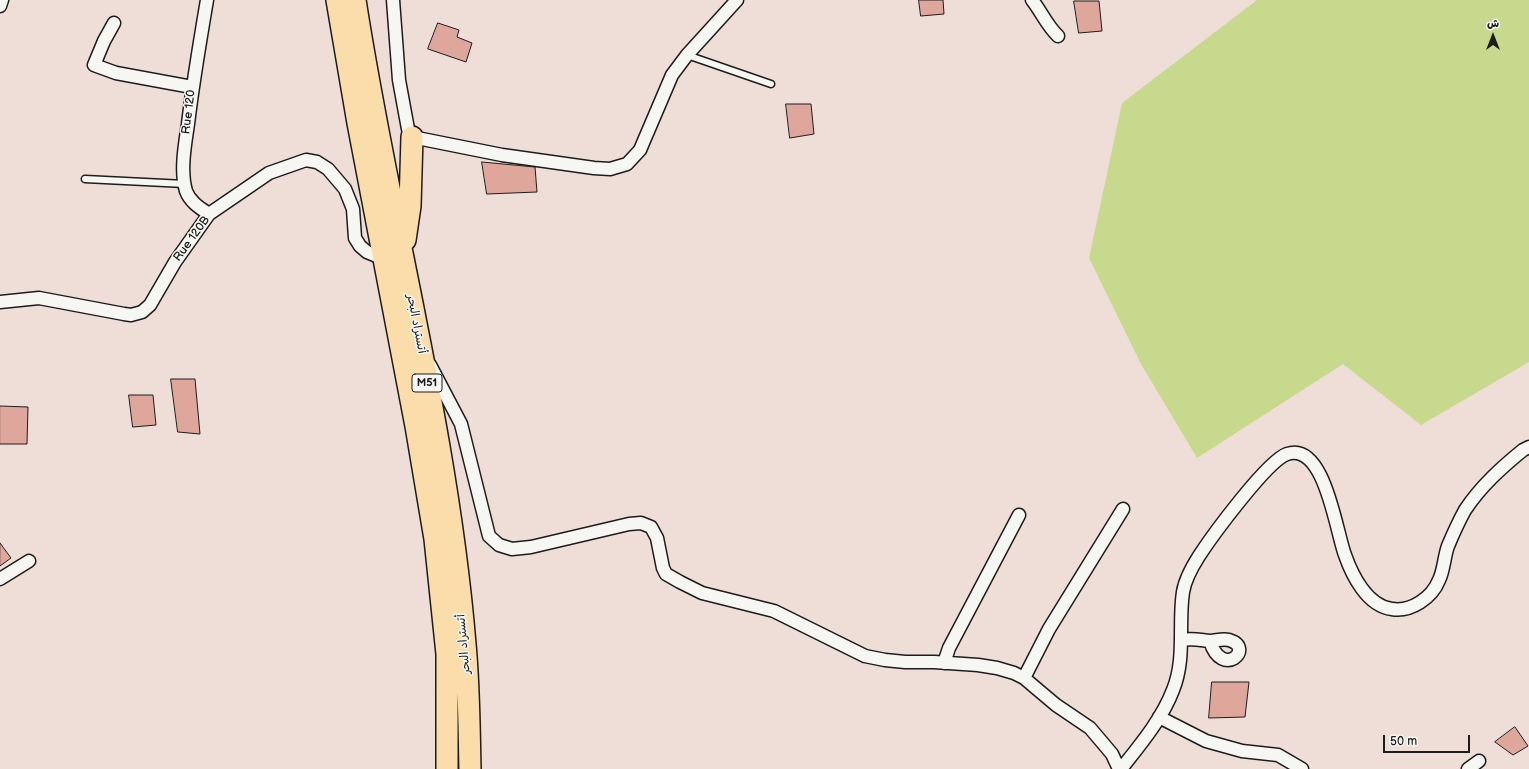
<!DOCTYPE html>
<html>
<head>
<meta charset="utf-8">
<style>
  body { margin:0 }
  #map { position:relative; width:1529px; height:769px; overflow:hidden; background:#efded8; font-family:"Balsamiq Sans","Playpen Sans Arabic",sans-serif }
  canvas { display:block }
  .north { position:absolute; left:1473px; top:16px; width:40px; height:40px; -webkit-text-stroke:3px #f6f6f2; paint-order:stroke; rotate:0deg; font-size:11px; font-weight:700; line-height:16px; text-align:center; color:#1c1c1c }
  .north::after { content:''; display:block; margin:auto; width:14px; height:18px; background:#1c1c1c; clip-path:polygon(50% 0,100% 100%,50% 72%,0 100%) }
  .scale { position:absolute; left:1383px; top:735px; width:87px; height:18px; box-sizing:border-box; border:2px solid #1c1c1c; border-top:0; padding-left:5px; font-size:12px; line-height:14px; white-space:nowrap; color:#1c1c1c; -webkit-text-stroke:3px #f6f6f2; paint-order:stroke }
</style>
</head>
<body>
<div id="map">
<canvas width="1529" height="769"></canvas>
<div class="north">ش</div>
<div class="scale">50 m</div>
</div>
<script>
const ctx = document.querySelector('canvas').getContext('2d');
ctx.lineJoin = 'round';
function fillPath(path, color) {
  ctx.fillStyle = color;
  ctx.fill(path, 'evenodd');
}
function trace(path, color, width, dash) {
  ctx.strokeStyle = color;
  ctx.lineWidth = width;
  ctx.lineCap = dash ? 'butt' : 'round';
  ctx.setLineDash(dash || []);
  ctx.stroke(path);
}
function drawText(font, color, halo, rows, align = 'center') {
  ctx.font = font + ' "Balsamiq Sans","Playpen Sans Arabic",sans-serif';
  ctx.lineWidth = 3;
  ctx.setLineDash([]);
  ctx.textBaseline = 'middle';
  ctx.strokeStyle = halo;
  ctx.fillStyle = color;
  for (const [text, x, y, turn = 0] of rows) {
    ctx.save();
    ctx.translate(x, y);
    ctx.rotate((+turn || 0) * Math.PI / 180);
    ctx.textAlign = isNaN(turn) ? turn : align;
    if (halo) ctx.strokeText(text, 0, 0);
    ctx.fillText(text, 0, 0);
    ctx.restore();
  }
}
const green = new Path2D(`
  M1257,0H1529V362L1421,425L1343,364L1197,458L1141,364L1089,258L1122,103Z`);
const building = new Path2D(`
  M919,0H943L944,14L921,16Z
  M1074,1H1099L1102,31L1079,33Z
  M438,23L459,30L457,37L472,43L466,62L428,49Z
  M786,104H811L814,134L790,138Z
  M482,162L535,167L537,192L487,194Z
  M171,379H195L200,434L178,432Z
  M129,395H153L156,425L133,427Z
  M0,406L28,407L27,444H0Z
  M0,543L11,558L0,566Z
  M1212,682H1249L1245,717L1209,718Z
  M1515,727L1528,746L1513,755L1495,742Z`);
const service = new Path2D(`
  M687,55L771,84
  M85,179L185,184`);
const minor = new Path2D(`
  M207,0C200,41 193,82 188,124C185,144 180,171 186,191C190,202 200,208 209,214
  M393,0L399,80L408,129L412,137L502,155L594,168L610,169L627,164L640,150L672,75L687,55L737,0
  M1032,0C1041,11 1047,26 1058,36
  M0,6L2,0
  M114,23L104,41L94,65L116,73L192,87
  M0,302L39,298L124,314L131,315L142,312L150,305L175,262L209,214L269,173L306,160L317,162L328,169L345,189L353,209L355,238L360,246L367,252L384,259
  M430,365L461,424L489,536L499,545L512,549L531,547L629,524L641,523L651,527L657,538L663,568L666,574L680,582L702,593L774,611L865,656L885,660L905,662H934L978,665L997,668L1014,673L1024,678L1056,705L1090,728L1112,754L1119,769
  M0,579L29,561
  M1182,640C1192,638 1200,640 1210,641C1216,641 1222,638 1229,640C1256,648 1222,680 1210,641
  M944,663L949,648L1019,515
  M1024,678L1049,629L1123,509
  M1159,717L1206,741L1242,751L1278,755L1302,769
  M1121,769C1140,745 1162,719 1173,690C1186,658 1178,624 1183,592C1185,579 1192,567 1199,556C1212,536 1267,461 1287,454C1325,441 1336,532 1345,555C1352,575 1367,606 1392,609C1411,612 1432,598 1439,580C1444,570 1444,557 1448,546C1453,534 1459,521 1465,510C1481,486 1501,468 1523,450L1529,447
  M1468,769L1479,761`);
const motorway = new Path2D(`
  M337,0L358,123L416,426L435,539L447,654V769
  M355,0C388,215 447,427 465,644C469,686 469,727 470,769
  M405,240L410,206L412,137`);
const shields = [
  [427,383,30]
];
const shieldNames = [
  ["M51",427,383]
];
const streetNames = [
  ["Rue 120",189,112,-83],
  ["Rue 120B",192,239,-54],
  ["أتستراد البحر",416,324,79],
  ["أتستراد البحر",464,644,-95]
];
fillPath(green, '#c6d98d');
fillPath(building, '#dfa69c');
trace(building, '#1c1c1c', 1);
trace(service, '#1c1c1c', 9);
trace(minor, '#1c1c1c', 15);
trace(motorway, '#1c1c1c', 24);
trace(service, '#f6f6f2', 6);
trace(minor, '#f6f6f2', 12);
trace(motorway, '#fbddab', 21);
for (const [x, y, w] of shields) {
  const box = new Path2D();
  box.roundRect(x - w / 2, y - 9, w, 18, 3);
  ctx.fillStyle = '#f6f6f2';
  ctx.fill(box);
  trace(box, '#1c1c1c', 1);
}
drawText('bold 11px', '#1c1c1c', null, shieldNames);
drawText('12px', '#1c1c1c', '#f6f6f2', streetNames);
</script>
</body>
</html>
